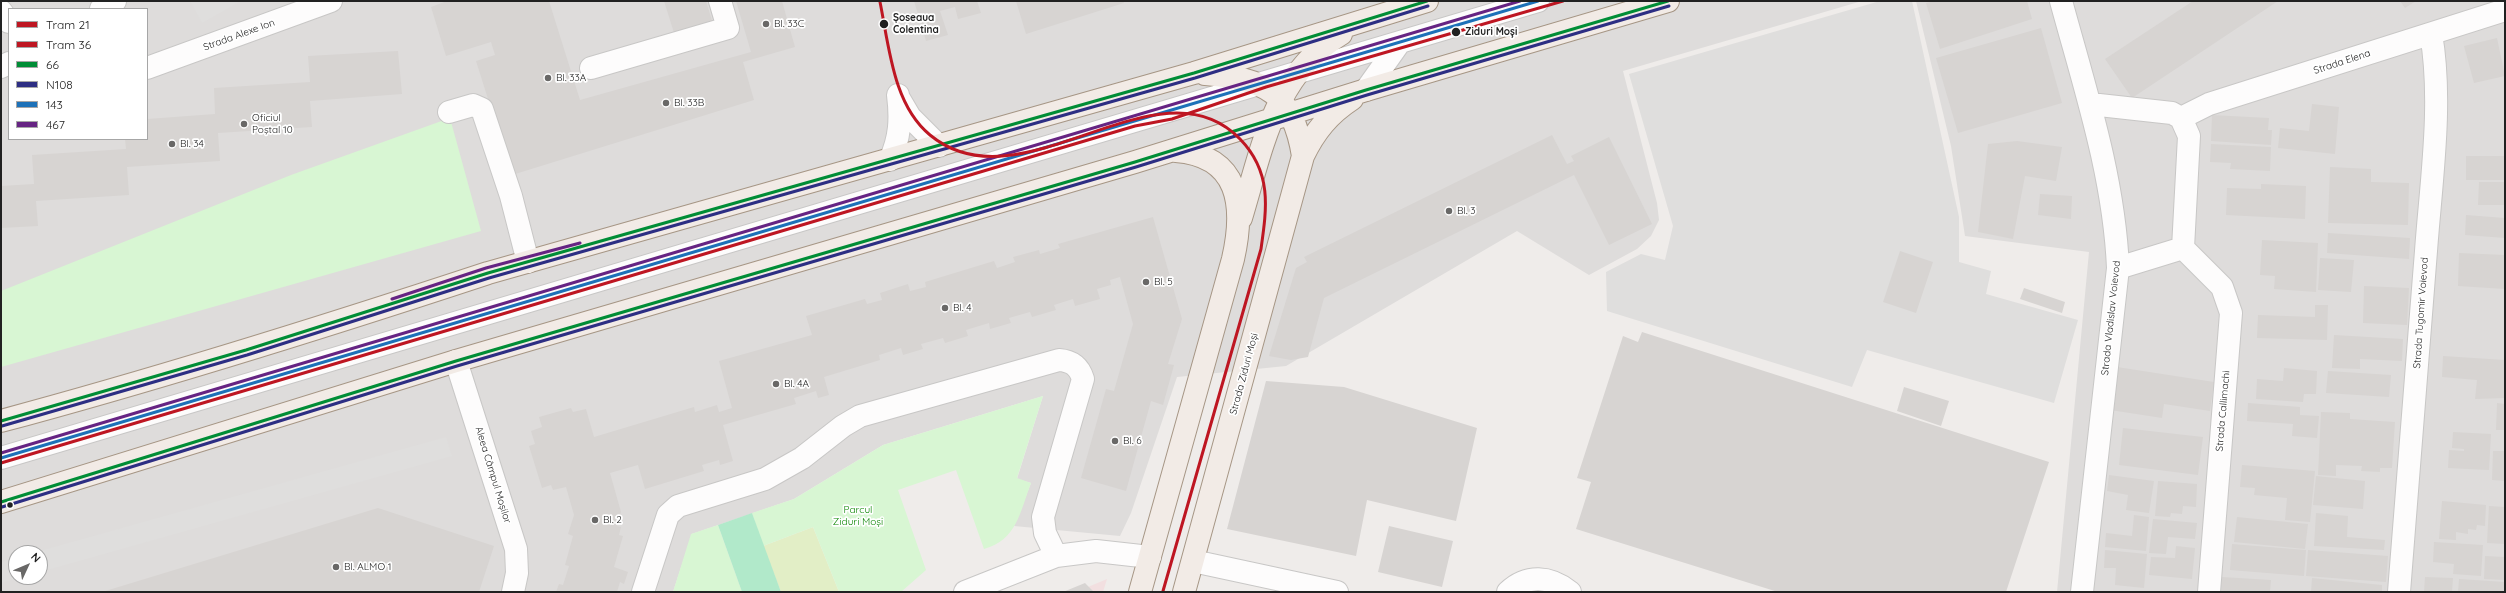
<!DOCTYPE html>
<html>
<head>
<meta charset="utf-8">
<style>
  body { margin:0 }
  #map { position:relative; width:2506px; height:593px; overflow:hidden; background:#efecea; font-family:Quicksand,sans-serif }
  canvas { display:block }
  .frame { position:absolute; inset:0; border:2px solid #212121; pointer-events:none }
  .legend { position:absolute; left:8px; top:8px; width:140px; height:132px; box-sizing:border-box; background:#fff; border:1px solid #a6a6a6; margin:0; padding:5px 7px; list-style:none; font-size:12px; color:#212121 }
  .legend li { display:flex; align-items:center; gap:8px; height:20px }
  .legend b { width:20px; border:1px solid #a6a6a6 }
  .north { position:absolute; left:8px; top:545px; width:40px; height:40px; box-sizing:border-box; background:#fff; border:1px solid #a6a6a6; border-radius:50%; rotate:46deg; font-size:11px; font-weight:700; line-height:16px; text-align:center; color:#212121 }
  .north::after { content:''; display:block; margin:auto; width:14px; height:18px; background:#696867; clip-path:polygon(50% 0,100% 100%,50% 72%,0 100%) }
</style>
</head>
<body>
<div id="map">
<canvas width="2506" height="593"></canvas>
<div class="frame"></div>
<ul class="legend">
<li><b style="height:5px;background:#be1622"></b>Tram 21</li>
<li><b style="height:5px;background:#be1622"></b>Tram 36</li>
<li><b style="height:5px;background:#008d36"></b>66</li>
<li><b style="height:5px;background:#2d2e83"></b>N108</li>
<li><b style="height:5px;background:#1d71b8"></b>143</li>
<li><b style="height:5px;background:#662483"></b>467</li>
</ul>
<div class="north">N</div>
</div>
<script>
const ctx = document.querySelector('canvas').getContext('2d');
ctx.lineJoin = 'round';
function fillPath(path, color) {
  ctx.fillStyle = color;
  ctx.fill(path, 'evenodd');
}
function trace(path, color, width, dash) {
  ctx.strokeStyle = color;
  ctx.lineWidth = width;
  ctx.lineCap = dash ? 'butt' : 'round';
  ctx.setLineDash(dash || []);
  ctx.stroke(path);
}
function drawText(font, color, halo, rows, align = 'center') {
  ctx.font = font + ' Quicksand,sans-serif';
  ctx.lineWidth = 3.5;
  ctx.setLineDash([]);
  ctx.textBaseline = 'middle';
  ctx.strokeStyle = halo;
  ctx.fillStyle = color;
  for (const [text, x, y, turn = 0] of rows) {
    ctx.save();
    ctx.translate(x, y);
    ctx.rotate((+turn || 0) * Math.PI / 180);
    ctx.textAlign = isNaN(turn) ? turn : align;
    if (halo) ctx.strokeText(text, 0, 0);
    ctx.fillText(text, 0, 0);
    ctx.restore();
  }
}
const residential = new Path2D(`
  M1,1H1862L1623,71L1657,203L1659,220L1651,236L1637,249L1589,275L1517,231L1286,366L1177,377L1131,513L1120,536L1014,526L1031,483L1017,479L1043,396L883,445L794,499L692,534L673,592H1ZM9,9H147V139H9ZM16,553H40V577H16Z
  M1916,1H2505V592H2057L2089,252L1965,236L1951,146Z`);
const commercial = new Path2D(`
  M1107,579L1103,592H1076Z`);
const grass = new Path2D(`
  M813,527L839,592H781L763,546Z`);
const park = new Path2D(`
  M450,118L481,231L1,367V291L291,175Z
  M1043,396L1017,478L1031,483C1020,512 1017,540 984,549L956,470L898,490L926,570L901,592H839L813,527L763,546L752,513L794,499L883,445Z
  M718,525L742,592H673L691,534Z`);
const pitch = new Path2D(`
  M752,513L781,592H742L718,525Z`);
const parking = new Path2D(`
  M190,1H241L202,23Z
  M1880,1H1912L1959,217V262L1991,271L1986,294L2078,320L2054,403L1867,350L1852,387L1607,311L1606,272L1641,254L1665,260L1673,226L1629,74Z
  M446,437L452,456L40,572V553H33Z
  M16,558V577H21L1,583V562Z`);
const building = new Path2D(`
  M447,1H549L580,100L751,52L736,1H782L795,47L743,62L754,100L512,175L476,61L495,55L491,42L446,56L431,7Z
  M664,1H706L713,24L675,36Z
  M914,1H977L981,13L958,19L955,7L940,11L948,35L926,41Z
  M1016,1H1123L1124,3L1026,34Z
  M1934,1H2027L2032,19L1940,49L1926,3Z
  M2193,1H2278L2132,98L2105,59Z
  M2400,1H2416L2405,8Z
  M2041,28L2062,103L1958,133L1936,58Z
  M2497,38L2505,76L2474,83L2464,46Z
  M398,51L402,94L310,101L312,127L218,133L220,161L127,167L129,195L36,201L38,226L1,228V186L34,184L32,155L126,149L125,139H147V119L215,114L214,88L310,82L308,56Z
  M2312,104L2339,107L2335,154L2278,148L2280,128L2309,131Z
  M2212,115L2269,118L2268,130H2272L2271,145L2211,141Z
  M1552,135L1567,164L1574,161L1571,156L1609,137L1652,224L1609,245L1574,175L1324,298L1308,357L1291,360L1269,356L1296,268L1307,262L1304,257Z
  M2017,141L2062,147L2056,181L2025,176L2013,239L1978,232L1988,144Z
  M2211,144L2271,147L2270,171L2230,169L2231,163L2210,162Z
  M2466,156H2505V180H2466Z
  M2330,167L2371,169V182L2409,183L2408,225L2328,223Z
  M2479,182H2505V205H2478Z
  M2261,184L2306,186L2305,219L2226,215L2227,188L2261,189Z
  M2040,194L2072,196L2071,219L2038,215Z
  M2466,215L2505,218V238L2465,235Z
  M1153,217L1182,319L1168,364L1174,365L1163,405L1151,401L1126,491L1081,478L1106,389L1114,391L1133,324L1120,277L1110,280L1111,285L1097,289L1100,299L1075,306L1073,299L1054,305L1056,310L1032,317L1030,312L1009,318L1011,323L990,329L989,323L966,330L968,336L945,343L943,338L921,344L923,349L903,355L901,348L879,355L880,360L824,377L829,395L818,398L816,391L794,398L796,404L723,425L733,461L720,465L719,460L702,465L704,471L645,489L638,465L610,473L621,512L617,526L621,527L619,535L623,536L614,567L628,572L624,584L620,582L617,592H556L559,584L563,585L569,566L565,565L573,536L568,534L574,515L566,487L553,490L551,485L542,488L529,446L535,444L531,431L542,427L539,417L571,408L573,412L586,409L594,437L694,407L695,412L717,405L719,412L732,408L719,361L812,335L806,316L865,299L867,304L882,300L880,293L908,284L910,291L926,287L925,282L994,261L997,268L1015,262L1013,257L1039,250L1040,254L1060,248L1058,244Z
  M2328,233L2410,238L2409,259L2327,253Z
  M2262,240L2318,243L2316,292L2274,289L2275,276L2260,275Z
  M1900,251L1933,262L1916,313L1883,302Z
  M2459,253L2505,255V289L2458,286Z
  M2320,258L2354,260L2351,292L2318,290Z
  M2364,286L2409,288L2407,325L2363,323Z
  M2024,288L2065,302L2062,313L2020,299Z
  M2315,305H2328L2327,340L2257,338L2258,315L2315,317Z
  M1642,332L2049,462L2006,592H1778L1576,529L1591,482L1577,478L1623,336L1638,342Z
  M2334,335L2403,339L2402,361L2360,359V369L2332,368Z
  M2443,356L2505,360V398L2475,399L2477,380L2442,377Z
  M2117,367L2214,382L2210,411L2164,404L2162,418L2110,410Z
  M2284,368L2317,371L2316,394H2304L2303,402L2256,399L2257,379L2283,381Z
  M2328,371L2391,375L2389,397L2326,393Z
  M1266,381L1344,387L1477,428L1456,521L1367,500L1356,556L1227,529Z
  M1904,387L1949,401L1941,426L1897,411Z
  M2248,403L2300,407V415L2319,416L2317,438L2292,436L2293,424L2247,421Z
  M2497,403L2505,404V430H2496Z
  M2321,412L2350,413V419L2395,422L2392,468H2380V472L2361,471L2362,466L2336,465V476L2318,475Z
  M2123,428L2203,437L2198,475L2119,465Z
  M2453,432L2491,434L2489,470L2448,468L2449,450L2464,451V449L2452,448Z
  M2493,451H2505V481L2492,480Z
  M2242,465L2315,471L2310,522L2285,520L2287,498L2254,495L2255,488L2240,487Z
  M2109,475L2154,481L2149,513L2126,510L2128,495L2107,491Z
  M2316,476L2365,481L2363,509L2313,505Z
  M2158,481L2197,484L2196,507L2183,506L2182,514L2171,513L2170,517L2155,516Z
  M2442,501L2486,505L2485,526L2477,525L2476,530L2468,529V534L2456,532V540L2439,539Z
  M2489,506L2505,507V544L2487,543Z
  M378,508L494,546L479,592H102Z
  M2316,513L2348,516L2347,537L2385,540L2384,550L2314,546Z
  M2134,515L2149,517L2146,551L2105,547L2106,533L2132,536Z
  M2237,517L2308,524L2305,549L2234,542Z
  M2153,519L2197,523L2195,539L2168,537L2166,554L2149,553Z
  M1389,526L1453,541L1442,587L1378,572Z
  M2434,542L2483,545L2481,576L2453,574L2454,564L2433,562Z
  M2232,544L2306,550L2304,576L2230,570Z
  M2176,546L2195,548L2192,579L2149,575L2151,557L2175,558Z
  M2105,550L2147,554L2144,588L2115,585L2116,568H2104Z
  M2308,550L2388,556L2386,582L2306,576Z
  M2485,556L2505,557V580L2484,579Z
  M2222,577L2271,580L2270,592H2221Z
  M2425,577L2453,578L2452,592H2424Z
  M2312,578L2382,585V592H2311Z
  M2459,579L2505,582V592H2458Z
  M1085,583L1094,592H1063Z`);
const minor = new Path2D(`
  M2061,1C2085,89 2114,176 2118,268L2082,592
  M101,9L115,1
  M1,11L9,22
  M1,67L9,63
  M147,68L331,1
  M591,68L728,28L720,1
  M1366,90L1400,42
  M900,100L910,117L939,146
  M2090,104L2172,113L2181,118L2189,136L2183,248L2222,287L2231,313L2209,592
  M449,112L473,105L482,109L511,196L528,262
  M2181,118L2209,104L2505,10
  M890,160C900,138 901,119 898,95
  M2118,268L2183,248
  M456,361L516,549L517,573L513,592
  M1,458L1538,1
  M1193,561L1337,592
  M643,592L668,515L678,506L765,479L802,458L843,426L860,416L1059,360C1072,361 1079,366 1083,379L1043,517L1045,533L1056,556
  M965,592L1056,556L1096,551L1150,557
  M1508,592C1527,574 1550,576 1570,592
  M2399,592C2408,478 2417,365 2426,251C2431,182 2443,102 2431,34`);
const major = new Path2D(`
  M1205,74C1265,78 1293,93 1303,156
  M1241,218C1262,149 1274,74 1341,34
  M1,421C165,377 327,326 488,273L1194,73L1427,1
  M1,502L456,361L1135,162L1366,90L1668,1
  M1140,592L1233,259C1245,206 1240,156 1176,151
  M1184,592L1303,156C1315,131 1329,114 1352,99`);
const bus1 = new Path2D(`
  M1,421L246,350L488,273L1194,73L1427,1
  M1,502L456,361L1135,162L1366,90L1668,1`);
const bus2 = new Path2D(`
  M2,426L247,355L489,278L1195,78L1428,6
  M2,507L457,366L1136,167L1367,95L1669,6`);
const bus3 = new Path2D(`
  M1,458L1538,1`);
const bus4 = new Path2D(`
  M392,299L486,268L580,243
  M1,453L1520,1`);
const tram1 = new Path2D(`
  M1,463L1135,126L1172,119L1266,87L1563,1`);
const tram2 = new Path2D(`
  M880,2C889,46 893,105 930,135C1022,211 1158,54 1240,139C1272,172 1267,207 1261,249L1163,591`);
const markers = [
  [766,24,4,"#696867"],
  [884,24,5,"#212121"],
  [1456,32,5,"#212121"],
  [548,78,4,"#696867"],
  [666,103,4,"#696867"],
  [244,124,4,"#696867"],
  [172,144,4,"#696867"],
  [1449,211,4,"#696867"],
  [1146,282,4,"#696867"],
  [945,308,4,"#696867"],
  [776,384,4,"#696867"],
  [1115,441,4,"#696867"],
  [10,505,3.5,"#212121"],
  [595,520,4,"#696867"],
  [336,567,4,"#696867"]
];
const stopNames = [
  ["Șoseaua",893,18],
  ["Colentina",893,30],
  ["Ziduri Moși",1465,32]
];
const poiNames = [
  ["Bl. 33C",774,24],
  ["Bl. 33A",556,78],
  ["Bl. 33B",674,103],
  ["Oficiul",252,118],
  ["Poştal 10",252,130],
  ["Bl. 34",180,144],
  ["Bl. 3",1457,211],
  ["Bl. 5",1154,282],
  ["Bl. 4",953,308],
  ["Bl. 4A",784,384],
  ["Bl. 6",1123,441],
  ["Bl. 2",603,520],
  ["Bl. ALMO 1",344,567]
];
const streetNames = [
  ["Strada Alexe Ion",239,35,-20],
  ["Strada Elena",2342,62,-18],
  ["Strada Tugomir Voievod",2421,313,-86],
  ["Strada Vladislav Voievod",2111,318,-84],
  ["Strada Ziduri Moși",1244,374,-75],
  ["Strada Callimachi",2223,411,-85],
  ["Aleea Câmpul Moșilor",493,475,73]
];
const parkNames = [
  ["Parcul",858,510],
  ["Ziduri Moși",858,522]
];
fillPath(residential, '#dedcdb');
fillPath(commercial, '#f2dfe0');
fillPath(grass, '#e2eec6');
fillPath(park, '#d8f6d3');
fillPath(pitch, '#b1e9ca');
fillPath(parking, '#dfdedd');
fillPath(building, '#d7d4d2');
trace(minor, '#c8c7c6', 24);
trace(major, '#a69685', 24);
trace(minor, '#fdfcfc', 22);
trace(major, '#f2ebe6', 22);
trace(bus1, '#008d36', 3);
trace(bus2, '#2d2e83', 3);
trace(bus3, '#1d71b8', 3);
trace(bus4, '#662483', 3);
trace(tram1, '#be1622', 3);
trace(tram2, '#be1622', 3);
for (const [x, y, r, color] of markers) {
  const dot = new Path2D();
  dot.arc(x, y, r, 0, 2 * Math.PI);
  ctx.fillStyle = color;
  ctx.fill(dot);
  trace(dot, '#fff', 1.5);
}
drawText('bold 10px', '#212121', '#fff', stopNames, 'left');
drawText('10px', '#212121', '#fff', poiNames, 'left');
drawText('10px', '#212121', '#fff', streetNames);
drawText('10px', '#0b8602', '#fff', parkNames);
</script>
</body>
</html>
